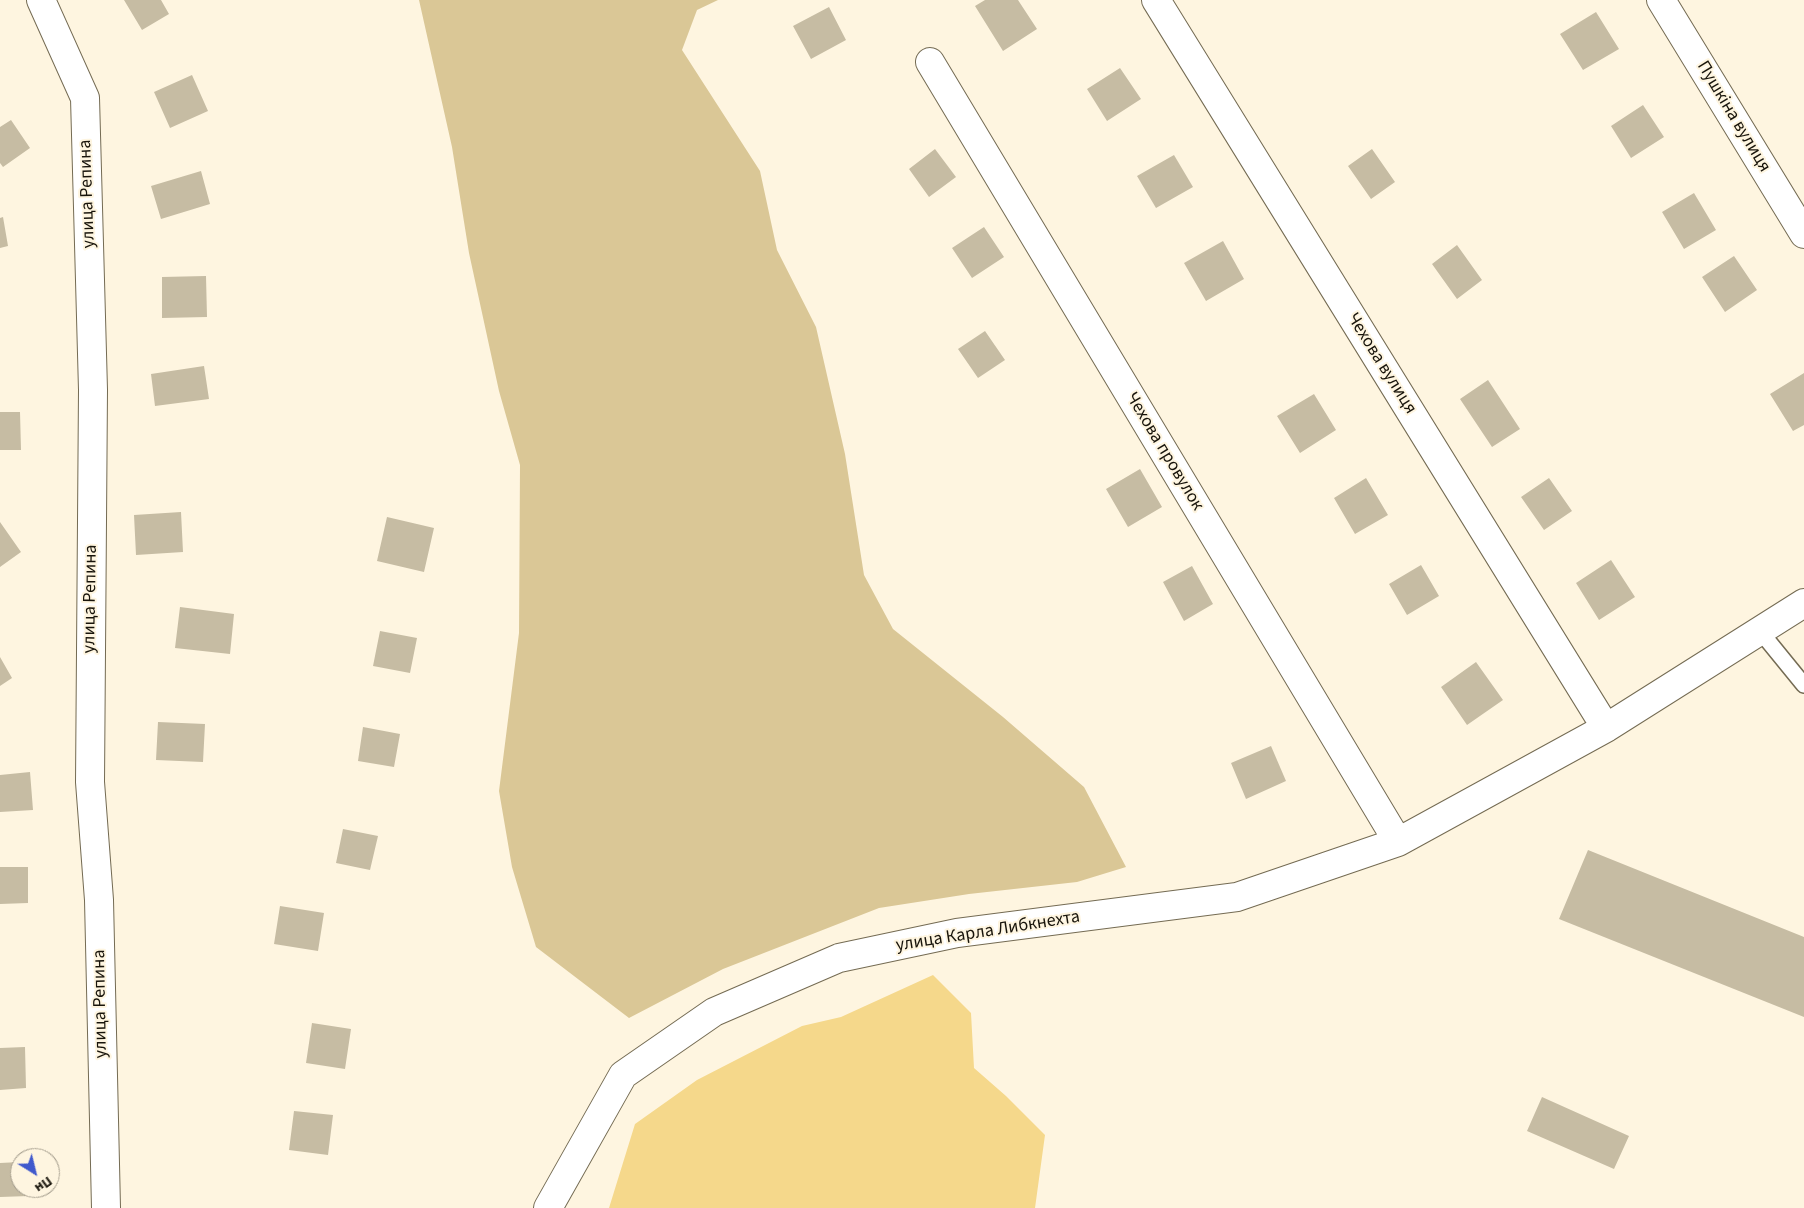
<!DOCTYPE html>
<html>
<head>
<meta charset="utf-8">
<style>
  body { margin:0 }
  #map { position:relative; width:1804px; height:1208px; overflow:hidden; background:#fef5e0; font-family:"Source Sans 3",sans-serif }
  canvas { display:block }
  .north { position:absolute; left:10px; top:1148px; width:50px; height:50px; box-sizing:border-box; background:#fef5e0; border:1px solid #a29b8b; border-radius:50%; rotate:144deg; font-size:14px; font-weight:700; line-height:20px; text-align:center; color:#18140b }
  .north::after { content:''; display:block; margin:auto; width:18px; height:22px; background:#4059cc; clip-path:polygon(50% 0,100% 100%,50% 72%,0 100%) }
</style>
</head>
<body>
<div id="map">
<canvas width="1804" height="1208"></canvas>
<div class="north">Пн</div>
</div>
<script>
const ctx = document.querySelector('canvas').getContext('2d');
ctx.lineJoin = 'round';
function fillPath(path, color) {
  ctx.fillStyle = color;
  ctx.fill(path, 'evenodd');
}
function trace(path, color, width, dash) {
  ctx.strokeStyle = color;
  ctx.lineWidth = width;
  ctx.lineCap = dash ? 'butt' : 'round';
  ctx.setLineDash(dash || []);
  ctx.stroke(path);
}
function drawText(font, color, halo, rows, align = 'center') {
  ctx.font = font + ' "Source Sans 3",sans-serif';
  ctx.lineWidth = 4;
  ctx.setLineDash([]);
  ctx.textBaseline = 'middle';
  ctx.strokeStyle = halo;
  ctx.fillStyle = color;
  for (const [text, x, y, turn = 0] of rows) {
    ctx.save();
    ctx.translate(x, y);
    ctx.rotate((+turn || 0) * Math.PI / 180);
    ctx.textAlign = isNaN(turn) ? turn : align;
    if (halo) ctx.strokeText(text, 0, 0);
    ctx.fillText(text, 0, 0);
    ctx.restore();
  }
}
const green = new Path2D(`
  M419,0H718L697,10L682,50L760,171L777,250L816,327L845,454L864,575L893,629L1003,717L1084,787L1126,867L1077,882L969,894L879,908L723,969L629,1018L536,947L512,867L499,791L519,633L520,465L499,391L469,253L452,147Z`);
const water = new Path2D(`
  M933,975L971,1013L974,1068L1006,1096L1045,1135L1035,1208H609L635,1124L697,1080L802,1026L841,1017Z`);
const building = new Path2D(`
  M124,0H161L169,14L142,30Z
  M985,0H1018L1037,29L1003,51L975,6Z
  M829,7L846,40L811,59L793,26Z
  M1596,12L1619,49L1583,70L1560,34Z
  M1120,68L1141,99L1107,121L1087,89Z
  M192,75L208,111L170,128L154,92Z
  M1643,105L1664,137L1631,158L1611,126Z
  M11,120L30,148L3,167L0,163V127Z
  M935,149L956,177L929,197L909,169Z
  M1372,149L1395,182L1371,199L1348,166Z
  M1174,155L1193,187L1156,208L1137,176Z
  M201,171L210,204L161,219L151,186Z
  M1694,193L1716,230L1684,249L1662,212Z
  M3,217L8,246L0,248V218Z
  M984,227L1004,257L972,278L952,248Z
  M1223,241L1244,279L1206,301L1184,263Z
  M1457,245L1482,280L1457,299L1432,264Z
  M1734,256L1757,290L1725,312L1702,277Z
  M206,276L207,317L162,318V277Z
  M985,331L1005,360L978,378L958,349Z
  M204,366L209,399L155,406L151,374Z
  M1804,373V425L1793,431L1770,394Z
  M1488,380L1520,429L1492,447L1460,399Z
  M1314,394L1336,430L1300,453L1277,416Z
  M0,412H20L21,450H0Z
  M1140,469L1162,507L1128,527L1106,489Z
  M1366,478L1388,515L1355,534L1334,498Z
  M1549,478L1572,511L1544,530L1521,497Z
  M181,512L183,552L136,555L134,515Z
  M387,517L434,528L424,572L377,561Z
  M0,522L21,552L0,567Z
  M1611,560L1635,597L1599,620L1576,583Z
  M1421,565L1439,596L1407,615L1389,584Z
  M1192,566L1213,604L1184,621L1163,582Z
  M180,607L234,614L230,654L175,648Z
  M380,631L417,638L410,673L373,666Z
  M0,657L12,678L0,686Z
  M1476,662L1503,700L1467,725L1441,687Z
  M158,722L205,724L203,762L156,760Z
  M363,727L400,734L394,767L358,761Z
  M1271,746L1286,781L1246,799L1231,763Z
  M30,772L33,810L0,812V775Z
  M343,829L378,836L370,870L336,863Z
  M1588,850L1804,937V1017L1559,919Z
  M0,867H28V903L0,904Z
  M280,906L324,913L318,951L274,944Z
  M312,1023L351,1029L345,1069L306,1063Z
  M25,1047L26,1088L0,1090V1048Z
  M1542,1097L1629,1136L1614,1169L1527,1131Z
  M294,1111L333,1115L328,1155L289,1150Z
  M20,1162V1188H28L29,1196L0,1197V1163Z`);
const lane = new Path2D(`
  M1760,631L1804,685`);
const street = new Path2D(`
  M41,0L85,98L93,390L90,782L99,900L106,1208
  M1156,0L1606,728
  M1661,0L1804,234
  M930,62L1398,842
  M548,1208L623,1075L714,1012L839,958L957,933L1237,897L1398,842L1606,728L1804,603`);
const streetNames = [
  ["Пушкіна вулиця",1733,117,59],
  ["улица Репина",88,194,-92],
  ["Чехова вулиця",1381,364,58],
  ["Чехова провулок",1164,452,59],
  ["улица Репина",91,599,-89],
  ["улица Карла Либкнехта",988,932,-9],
  ["улица Репина",101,1004,-91]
];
fillPath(green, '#dac796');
fillPath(water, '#f5d88b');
fillPath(building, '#c6bca3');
trace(lane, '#746b53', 18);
trace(street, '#746b53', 30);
trace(lane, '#fff', 15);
trace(street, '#fff', 28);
drawText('18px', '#18140b', '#fef5e0', streetNames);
</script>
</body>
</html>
